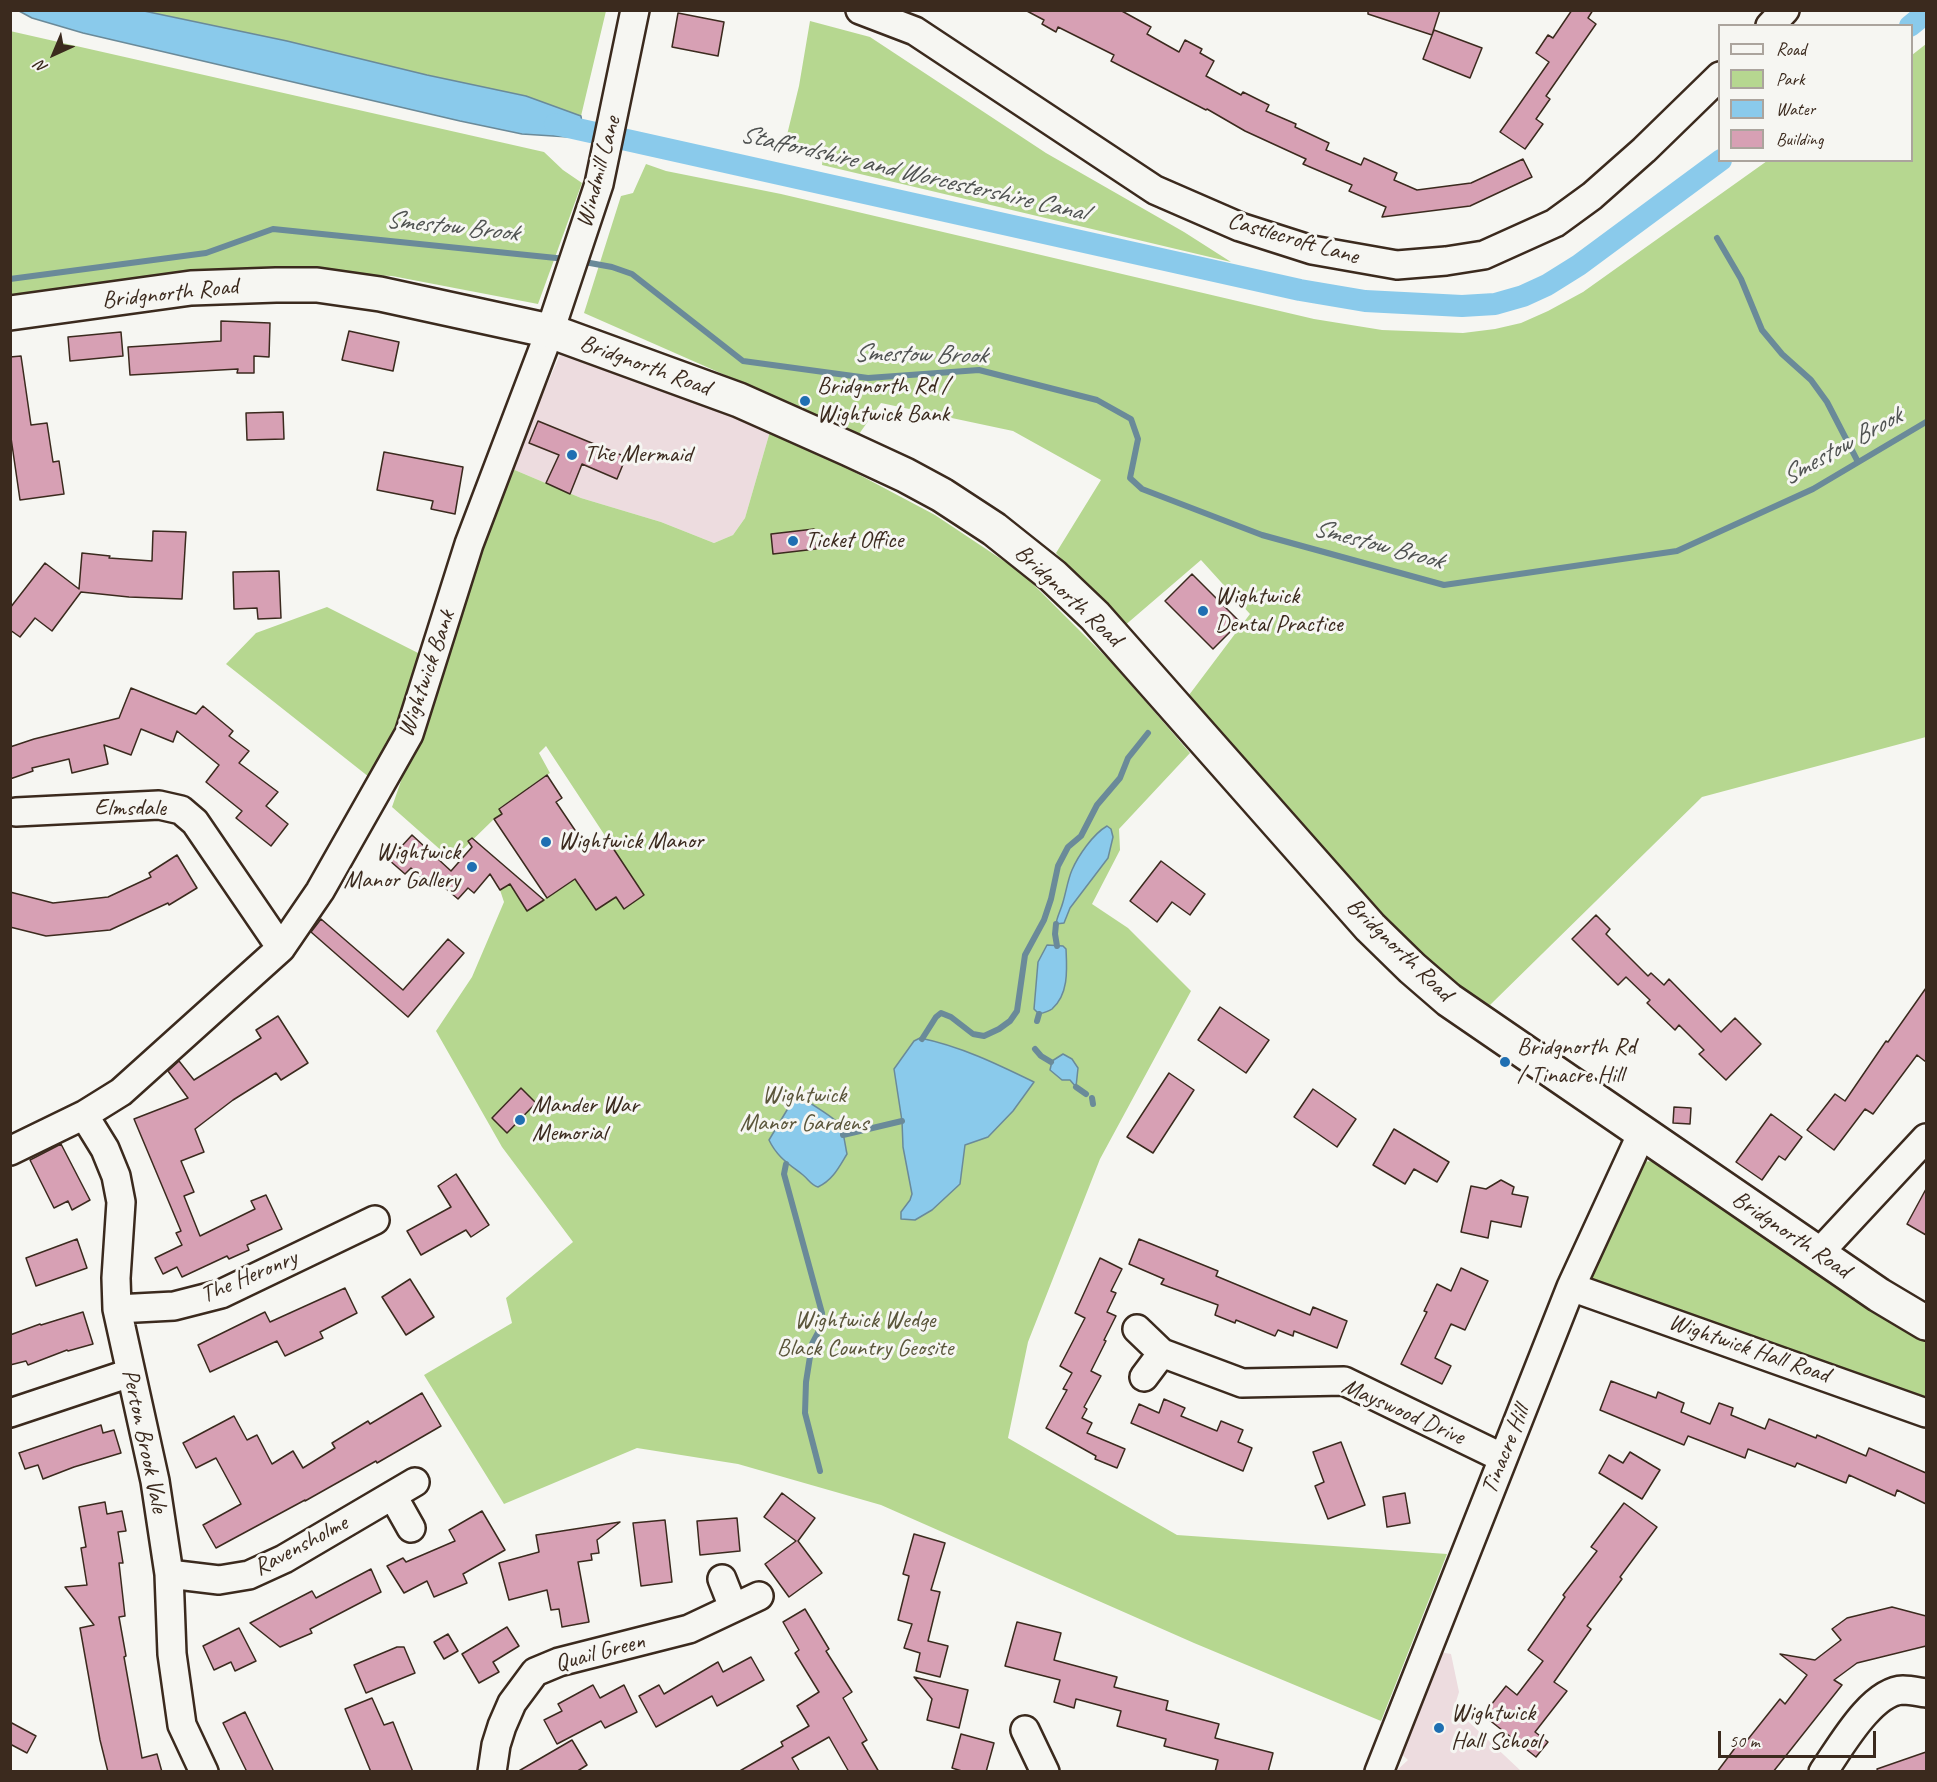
<!DOCTYPE html>
<html>
<head>
<meta charset="utf-8">
<style>
  body { margin:0 }
  #map { position:relative; width:1937px; height:1782px; overflow:hidden; background:#f6f6f2; font-family:Caveat,sans-serif }
  canvas { display:block }
  .frame { position:absolute; inset:0; border:12px solid #3b2a1e; pointer-events:none }
  .legend { position:absolute; left:1718px; top:24px; width:195px; height:138px; box-sizing:border-box; background:#f6f6f2; border:2px solid #aba49d; margin:0; padding:8px 10px; list-style:none; font-size:18px; color:#3b2a1e }
  .legend li { display:flex; align-items:center; gap:12px; height:30px }
  .legend b { width:30px; border:2px solid #aba49d }
  .north { position:absolute; left:24px; top:24px; width:60px; height:60px; -webkit-text-stroke:4px #f6f6f2; paint-order:stroke; rotate:224deg; font-size:16px; font-weight:700; line-height:24px; text-align:center; color:#3b2a1e }
  .north::after { content:''; display:block; margin:auto; width:21px; height:27px; background:#3b2a1e; clip-path:polygon(50% 0,100% 100%,50% 72%,0 100%) }
  .scale { position:absolute; left:1718px; top:1731px; width:158px; height:27px; box-sizing:border-box; border:3px solid #3b2a1e; border-top:0; padding-left:8px; font-size:18px; line-height:21px; white-space:nowrap; color:#3b2a1e; -webkit-text-stroke:4px #f6f6f2; paint-order:stroke }
</style>
</head>
<body>
<div id="map">
<canvas width="1937" height="1782"></canvas>
<div class="frame"></div>
<ul class="legend">
<li><b style="height:8px;background:#f6f6f2"></b>Road</li>
<li><b style="height:16px;background:#b6d790"></b>Park</li>
<li><b style="height:16px;background:#8acaeb"></b>Water</li>
<li><b style="height:16px;background:#d7a0b4"></b>Building</li>
</ul>
<div class="north">N</div>
<div class="scale">50 m</div>
</div>
<script>
const ctx = document.querySelector('canvas').getContext('2d');
ctx.lineJoin = 'round';
function fillPath(path, color) {
  ctx.fillStyle = color;
  ctx.fill(path, 'evenodd');
}
function trace(path, color, width, dash) {
  ctx.strokeStyle = color;
  ctx.lineWidth = width;
  ctx.lineCap = dash ? 'butt' : 'round';
  ctx.setLineDash(dash || []);
  ctx.stroke(path);
}
function drawText(font, color, halo, rows, align = 'center') {
  ctx.font = font + ' Caveat,sans-serif';
  ctx.lineWidth = 6;
  ctx.setLineDash([]);
  ctx.textBaseline = 'middle';
  ctx.strokeStyle = halo;
  ctx.fillStyle = color;
  for (const [text, x, y, turn = 0] of rows) {
    ctx.save();
    ctx.translate(x, y);
    ctx.rotate((+turn || 0) * Math.PI / 180);
    ctx.textAlign = isNaN(turn) ? turn : align;
    if (halo) ctx.strokeText(text, 0, 0);
    ctx.fillText(text, 0, 0);
    ctx.restore();
  }
}
const built = new Path2D(`
  M560,355L771,428L745,518L733,535L714,543L661,522L581,498L510,468Z
  M1434,1651L1451,1654L1459,1692L1454,1708L1521,1771L1395,1772L1408,1760L1395,1748Z`);
const green = new Path2D(`
  M144,11H606L581,116L526,96L427,75L287,41Z
  M810,21L870,37L1046,153L1184,232L1231,262L822,165L824,150L786,139L799,86Z
  M10,31L544,152L563,170L582,183L538,304L392,276L228,269L11,299Z
  M1926,44V737L1702,797L1490,1005L1443,975L1311,842L1186,699L1250,614L1201,560L1123,627L1056,553L1101,480L1013,431L881,403L859,434L584,313L621,196L633,193L646,164L666,171L781,194L1314,319L1382,330L1463,333L1495,329L1521,323L1548,311L1583,292L1767,161L1912,160V55Z
  M771,428L935,515L1022,573L1113,664L1190,753L1119,829L1120,850L1092,904L1128,928L1191,991L1100,1159L1028,1342L1008,1438L1177,1535L1447,1554L1381,1721L1194,1643L881,1505L738,1464L637,1448L504,1504L424,1375L512,1323L506,1298L573,1242L502,1147L436,1031L472,977L504,902L500,890L510,884L527,910L575,879L596,910L616,897L624,909L644,895L546,746L539,753L550,773L529,787L532,793L516,797L499,808L502,814L494,819L452,860L392,807L464,598L476,571L485,534L510,468L581,498L661,522L714,543L733,535L745,518Z
  M327,607L424,656L399,728L369,777L226,664L256,633Z
  M1654,1161L1849,1297L1926,1335V1402L1585,1277L1638,1162Z`);
const water = new Path2D(`
  M19,11H144L287,41L427,75L526,96L581,116L584,138L522,134L460,121L83,33L32,18Z
  M1107,826L1111,829L1113,837L1108,858L1070,908L1064,923L1056,924C1057,916 1061,910 1063,902C1066,892 1068,879 1072,870C1078,856 1093,834 1107,826Z
  M1047,945L1063,946L1066,949C1067,969 1069,994 1052,1009C1049,1011 1043,1013 1039,1014L1034,1009L1038,962Z
  M920,1038C960,1046 997,1064 1034,1082L1013,1111L988,1137L965,1145L960,1184L932,1210L915,1220L901,1219V1212L910,1200L912,1194L903,1147L902,1121L894,1069L914,1041Z
  M1063,1054L1072,1059L1078,1068L1076,1087L1070,1080H1062L1050,1070L1052,1061Z
  M796,1095C804,1099 835,1118 840,1125C844,1132 845,1145 847,1154C839,1167 833,1180 818,1187C811,1185 809,1180 803,1175C789,1164 777,1157 769,1140Z`);
const stream = new Path2D(`
  M1717,238L1741,279L1762,330L1782,354L1811,380L1827,402L1858,462
  M579,261L612,267L632,274L743,361L868,378L979,370L1097,400L1131,419L1138,439L1130,478L1142,489L1262,535L1444,585L1677,551L1813,489L1926,422
  M10,279L206,253L273,229L566,259
  M1056,924L1055,934L1057,946
  M1037,1021L1039,1014
  M922,1039L936,1017L941,1013L951,1017L973,1034L984,1036L999,1029L1010,1021L1017,1011L1025,955L1044,920L1051,899L1058,866L1068,847L1081,836L1097,805L1120,778L1128,758L1148,733
  M1035,1049L1041,1056L1051,1062
  M1076,1087L1086,1094
  M1092,1098L1093,1104
  M843,1135L902,1121
  M786,1164L784,1174L822,1313L821,1327L812,1344L806,1382L805,1413L820,1471`);
const canal = new Path2D(`
  M1910,26L1926,13
  M555,124L1300,290L1365,301L1462,306L1495,304L1523,296L1547,285L1579,265L1721,160`);
const building = new Path2D(`
  M1025,10H1120L1151,27L1147,34L1179,52L1185,40L1202,49L1200,53L1214,61L1206,76L1241,95L1243,92L1269,105L1266,111L1296,124L1295,127L1329,143L1326,150L1361,165L1364,158L1397,173L1394,180L1417,190L1471,183L1523,159L1532,177L1470,206L1382,217L1386,207L1349,191L1352,185L1303,164L1306,159L1245,131L1207,109L1206,110L1111,61L1114,55L1058,27L1056,32L1042,24L1044,20Z
  M1368,10H1440L1432,35L1368,14Z
  M1572,10H1593L1588,18L1596,24L1546,96L1550,99L1536,119L1543,124L1525,149L1500,132L1549,62L1536,53L1548,35L1553,38Z
  M678,13L724,22L718,56L672,47Z
  M1434,30L1482,48L1470,78L1423,59Z
  M221,321L270,323L269,357L254,356V373H237L238,369L130,375L128,347L221,341Z
  M349,331L399,342L393,371L342,360Z
  M121,332L123,356L70,361L68,337Z
  M21,356L31,425L47,423L53,462L59,461L64,494L20,500L10,431V357Z
  M283,412L284,439L247,440L246,413Z
  M538,421L626,457L617,479L582,464L570,494L546,483L559,455L529,443Z
  M384,452L463,467L455,514L431,509L433,501L377,490Z
  M814,529L816,549L773,554L771,534Z
  M153,531L186,532L182,599L129,597L81,592L52,631L35,618L20,637L10,630V608L45,563L79,589L82,553L110,556L109,558L152,561Z
  M279,571L281,618L258,619L257,608L234,609L233,572Z
  M1192,574L1240,622L1213,649L1165,601Z
  M131,688L196,714L203,706L233,731L229,736L249,751L239,763L278,792L266,806L288,824L271,846L236,818L242,811L206,782L219,765L177,731L173,742L141,729L131,755L104,745L108,764L72,773L69,759L32,768L33,771L10,779V747L34,739L119,718Z
  M547,775L562,798L556,802L587,848L605,836L644,895L624,909L616,897L596,910L575,879L547,898L494,819L502,814L499,809Z
  M412,835L451,871L472,847L468,841L472,838L544,900L527,911L510,884L500,890L490,874L474,893L468,888L458,899L437,881L432,887L411,868L405,874L389,860Z
  M177,855L197,888L169,905L168,903L110,930L46,936L10,927V892L53,903L108,897L151,877L149,873Z
  M1161,861L1205,894L1190,915L1172,902L1157,922L1130,901Z
  M1596,915L1610,929L1606,934L1648,976L1651,973L1664,985L1669,979L1721,1032L1735,1018L1761,1044L1726,1080L1699,1054L1704,1050L1679,1025L1675,1030L1647,1003L1650,1000L1626,977L1618,985L1572,939Z
  M321,919L403,990L448,939L464,953L408,1017L311,932Z
  M1926,988V1062L1917,1055L1873,1114L1865,1109L1834,1150L1807,1130L1835,1094L1845,1101L1886,1041L1888,1042Z
  M1220,1007L1269,1040L1246,1073L1198,1040Z
  M278,1016L308,1063L281,1080L276,1073L233,1100L195,1129L204,1152L181,1161L194,1192L184,1196L200,1236L255,1209L251,1201L266,1195L282,1229L247,1245L249,1250L229,1259L227,1256L182,1277L177,1267L163,1274L155,1258L182,1245L176,1233L181,1231L134,1119L188,1098L168,1071L179,1061L194,1080L261,1038L256,1030Z
  M1169,1073L1194,1090L1153,1153L1127,1137Z
  M521,1088L536,1103L507,1133L492,1118Z
  M1313,1089L1356,1119L1337,1147L1294,1117Z
  M1674,1107L1691,1108L1690,1124L1673,1123Z
  M1771,1114L1802,1137L1785,1160L1779,1156L1762,1180L1736,1162Z
  M1394,1129L1449,1162L1437,1182L1414,1169L1405,1184L1373,1165Z
  M61,1144L90,1200L72,1210L68,1201L54,1208L30,1160Z
  M456,1174L489,1225L471,1237L466,1230L421,1255L407,1231L451,1207L438,1186Z
  M1501,1180L1514,1187L1512,1194L1528,1197L1521,1227L1491,1221L1488,1238L1461,1232L1471,1186L1486,1189Z
  M1926,1189V1235L1907,1224Z
  M77,1239L87,1268L36,1286L26,1258Z
  M1139,1239L1218,1271L1216,1276L1310,1315L1313,1307L1347,1321L1337,1348L1294,1331L1293,1336L1278,1330L1275,1336L1236,1320L1235,1323L1215,1315L1218,1305L1161,1284L1164,1279L1129,1264Z
  M1100,1258L1122,1269L1111,1291L1116,1293L1107,1312L1116,1316L1104,1340L1106,1341L1091,1371L1101,1376L1084,1407L1087,1409L1082,1418L1092,1423L1087,1433L1125,1449L1117,1468L1095,1459L1096,1456L1046,1428L1067,1390L1063,1389L1072,1373L1060,1366L1085,1318L1075,1313Z
  M1461,1268L1488,1281L1465,1330L1451,1324L1435,1358L1451,1366L1442,1384L1401,1364L1427,1312L1424,1311L1437,1284L1451,1291Z
  M410,1279L434,1317L406,1335L382,1297Z
  M345,1288L357,1313L320,1332L323,1338L285,1356L277,1341L210,1372L198,1345L265,1312L270,1322Z
  M83,1312L93,1344L68,1351L67,1350L28,1365L26,1361L10,1365V1335L40,1324L41,1325Z
  M1611,1381L1656,1398L1658,1392L1684,1403L1681,1412L1710,1424L1719,1403L1733,1408L1731,1415L1765,1429L1769,1419L1816,1438L1817,1435L1866,1456L1869,1448L1926,1473V1504L1897,1490L1895,1496L1849,1475L1846,1483L1797,1463L1795,1467L1748,1449L1745,1458L1688,1436L1684,1445L1600,1410Z
  M422,1393L441,1426L377,1463L376,1461L305,1501V1500L216,1548L203,1525L241,1504L216,1458L196,1468L183,1443L234,1416L247,1440L257,1435L272,1464L293,1451L303,1468L335,1448L332,1443L368,1421L370,1424Z
  M1164,1399L1185,1408L1181,1416L1217,1431L1221,1421L1243,1430L1238,1442L1252,1448L1243,1471L1131,1423L1139,1404L1159,1413Z
  M101,1425L103,1433L114,1430L121,1453L74,1467L43,1479L38,1465L25,1469L19,1453Z
  M1341,1442L1365,1505L1328,1519L1315,1486L1324,1482L1313,1452Z
  M1630,1452L1660,1470L1642,1499L1599,1473L1609,1455L1623,1463Z
  M782,1493L815,1518L798,1541L822,1573L789,1597L765,1564L796,1541L764,1517Z
  M1405,1493L1410,1523L1387,1527L1383,1497Z
  M105,1502L107,1514L122,1511L126,1531L118,1532L123,1563H119L125,1616L119,1617L126,1656L124,1657L142,1758L157,1754L162,1772H108L100,1740L80,1628L94,1625L65,1587L87,1585L81,1548L86,1547L79,1507Z
  M1624,1503L1657,1527L1620,1577L1622,1579L1587,1626L1591,1629L1554,1682L1567,1691L1535,1732L1548,1742L1536,1757L1483,1715L1506,1686L1517,1695L1543,1661L1528,1650L1565,1597L1563,1595L1597,1551L1591,1547Z
  M482,1511L505,1550L463,1574L467,1583L434,1597L427,1581L404,1593L387,1566L403,1558L406,1562L455,1541L449,1530Z
  M737,1518L740,1551L700,1555L697,1521Z
  M665,1520L672,1582L641,1586L633,1523Z
  M620,1522L597,1540L599,1553L591,1554L592,1560L578,1562L589,1622L562,1627L559,1609L551,1610L547,1590L509,1600L499,1563L539,1552L536,1535Z
  M914,1534L945,1543L931,1590L940,1592L928,1641L948,1646L940,1677L916,1671L920,1653L904,1648L912,1624L898,1620L909,1576L903,1574Z
  M371,1569L381,1592L310,1629L312,1633L280,1647L250,1623L312,1591L316,1598Z
  M1892,1607L1926,1616V1646L1857,1663L1834,1680L1842,1685L1773,1772H1717L1741,1740L1745,1743L1780,1699L1785,1704L1807,1675L1780,1654L1815,1660L1841,1640L1832,1629L1847,1618Z
  M805,1609L829,1649L826,1651L852,1692L843,1698L867,1740L862,1743L879,1772H849L829,1737L792,1758L800,1772H738L783,1746L781,1742L809,1726L797,1706L819,1692L795,1653L799,1650L783,1622Z
  M1017,1622L1061,1633L1054,1660L1117,1677L1114,1687L1168,1701L1166,1710L1219,1724L1215,1738L1273,1753L1268,1772H1215L1218,1760L1164,1746L1166,1739L1117,1726L1121,1711L1076,1699L1074,1708L1054,1702L1060,1680L1005,1666Z
  M507,1627L519,1646L493,1662L499,1672L479,1683L462,1654Z
  M239,1628L256,1661L235,1671L231,1662L214,1670L203,1646Z
  M448,1634L458,1651L444,1659L434,1642Z
  M397,1647H404L415,1673L366,1693L354,1665Z
  M751,1657L764,1680L717,1706L712,1696L656,1727L639,1696L659,1685L664,1694L718,1662L723,1672Z
  M914,1677L968,1690L959,1728L927,1720L932,1699Z
  M593,1685L600,1698L624,1685L637,1712L605,1728L601,1721L557,1744L544,1720L562,1711L558,1704Z
  M372,1698L384,1725L393,1722L413,1772H371L345,1709Z
  M245,1712L274,1772H247L223,1723Z
  M10,1722L36,1736L27,1753L10,1744Z
  M961,1734L994,1743L986,1772H965L952,1768Z
  M572,1740L587,1765L576,1772H517Z
  M1926,1752V1772H1878L1877,1769Z`);
const minor = new Path2D(`
  M860,10L915,31L1155,190L1240,227L1312,250L1397,265L1446,261L1484,255L1555,223L1592,196L1644,150L1720,76
  M1770,26L1785,10
  M16,812L159,805L181,810L195,822L281,948
  M84,1115L105,1149L116,1176L121,1202L116,1278L117,1309L155,1481L169,1574L172,1654L182,1725L204,1772
  M10,1151L84,1115L121,1092L281,948L320,891L409,734L469,544L550,331L599,184L635,10
  M1818,1254L1926,1138
  M1571,1287L1926,1413
  M117,1309L174,1306L221,1294L375,1220
  M1137,1329L1162,1353L1242,1383L1344,1381L1503,1458
  M1144,1377L1162,1353
  M10,1413L130,1373
  M393,1496L411,1528
  M169,1574L219,1580L249,1575L284,1559L415,1482
  M722,1579L733,1607
  M1025,1730L1045,1772
  M492,1772L496,1745L502,1726L512,1703L535,1672L559,1662L689,1629L759,1596
  M1379,1772L1571,1287L1642,1133
  M1823,1772C1840,1748 1871,1691 1903,1690C1911,1690 1919,1692 1926,1693`);
const highway = new Path2D(`
  M10,313L191,288L276,285H317L380,294L550,331L739,400L849,449L905,475L942,495L994,529L1053,576L1095,616L1370,927L1412,968L1449,1000L1879,1295L1926,1323`);
const markers = [
  [805,401,6,"#1f6fb2"],
  [572,455,6,"#1f6fb2"],
  [793,541,6,"#1f6fb2"],
  [1203,611,6,"#1f6fb2"],
  [546,842,6,"#1f6fb2"],
  [472,867,6,"#1f6fb2"],
  [1505,1062,6,"#1f6fb2"],
  [520,1120,6,"#1f6fb2"],
  [1439,1728,6,"#1f6fb2"]
];
const streetNames = [
  ["Windmill Lane",599,172,-75],
  ["Castlecroft Lane",1293,239,16],
  ["Bridgnorth Road",170,294,-6],
  ["Bridgnorth Road",645,366,20],
  ["Bridgnorth Road",1068,596,43],
  ["Wightwick Bank",427,674,-71],
  ["Elmsdale",130,809],
  ["Bridgnorth Road",1399,950,44],
  ["Bridgnorth Road",1791,1235,34],
  ["The Heronry",249,1277,-23],
  ["Wightwick Hall Road",1749,1349,19],
  ["Mayswood Drive",1403,1412,24],
  ["Perton Brook Vale",144,1441,78],
  ["Tinacre Hill",1506,1450,-68],
  ["Ravensholme",301,1546,-28],
  ["Quail Green",600,1653,-15]
];
const poiNames = [
  ["Bridgnorth Rd /",817,387],
  ["Wightwick Bank",817,415],
  ["The Mermaid",584,455],
  ["Ticket Office",805,541],
  ["Wightwick",1215,597],
  ["Dental Practice",1215,625],
  ["Wightwick Manor",558,842],
  ["Wightwick",460,853,"right"],
  ["Manor Gallery",460,881,"right"],
  ["Bridgnorth Rd",1517,1048],
  ["/ Tinacre Hill",1517,1076],
  ["Mander War",532,1106],
  ["Memorial",532,1134],
  ["Wightwick",1451,1714],
  ["Hall School",1451,1742]
];
const parkNames = [
  ["Wightwick",804,1096],
  ["Manor Gardens",804,1124],
  ["Wightwick Wedge",865,1321],
  ["Black Country Geosite",865,1349]
];
const waterNames = [
  ["Staffordshire and Worcestershire Canal",913,174,13],
  ["Smestow Brook",452,227,6],
  ["Smestow Brook",920,355,1],
  ["Smestow Brook",1842,447,-29],
  ["Smestow Brook",1378,545,15]
];
fillPath(built, '#eddcdf');
fillPath(green, '#b6d790');
fillPath(water, '#8acaeb');
trace(water, '#6a8a99', 1.5);
trace(stream, '#6a8a99', 6);
trace(canal, '#8acaeb', 22);
fillPath(building, '#d7a0b4');
trace(building, '#3b2a1e', 1.5);
trace(minor, '#3b2a1e', 32);
trace(highway, '#3b2a1e', 38);
trace(minor, '#f6f6f2', 27);
trace(highway, '#f6f6f2', 33);
for (const [x, y, r, color] of markers) {
  const dot = new Path2D();
  dot.arc(x, y, r, 0, 2 * Math.PI);
  ctx.fillStyle = color;
  ctx.fill(dot);
  trace(dot, '#f6f6f2', 2);
}
drawText('24px', '#3b2a1e', '#f6f6f2', streetNames);
drawText('24px', '#3b2a1e', '#f6f6f2', poiNames, 'left');
drawText('24px', '#5a553a', '#f6f6f2', parkNames);
drawText('italic 26px', '#4f5251', '#f6f6f2', waterNames);
</script>
</body>
</html>
